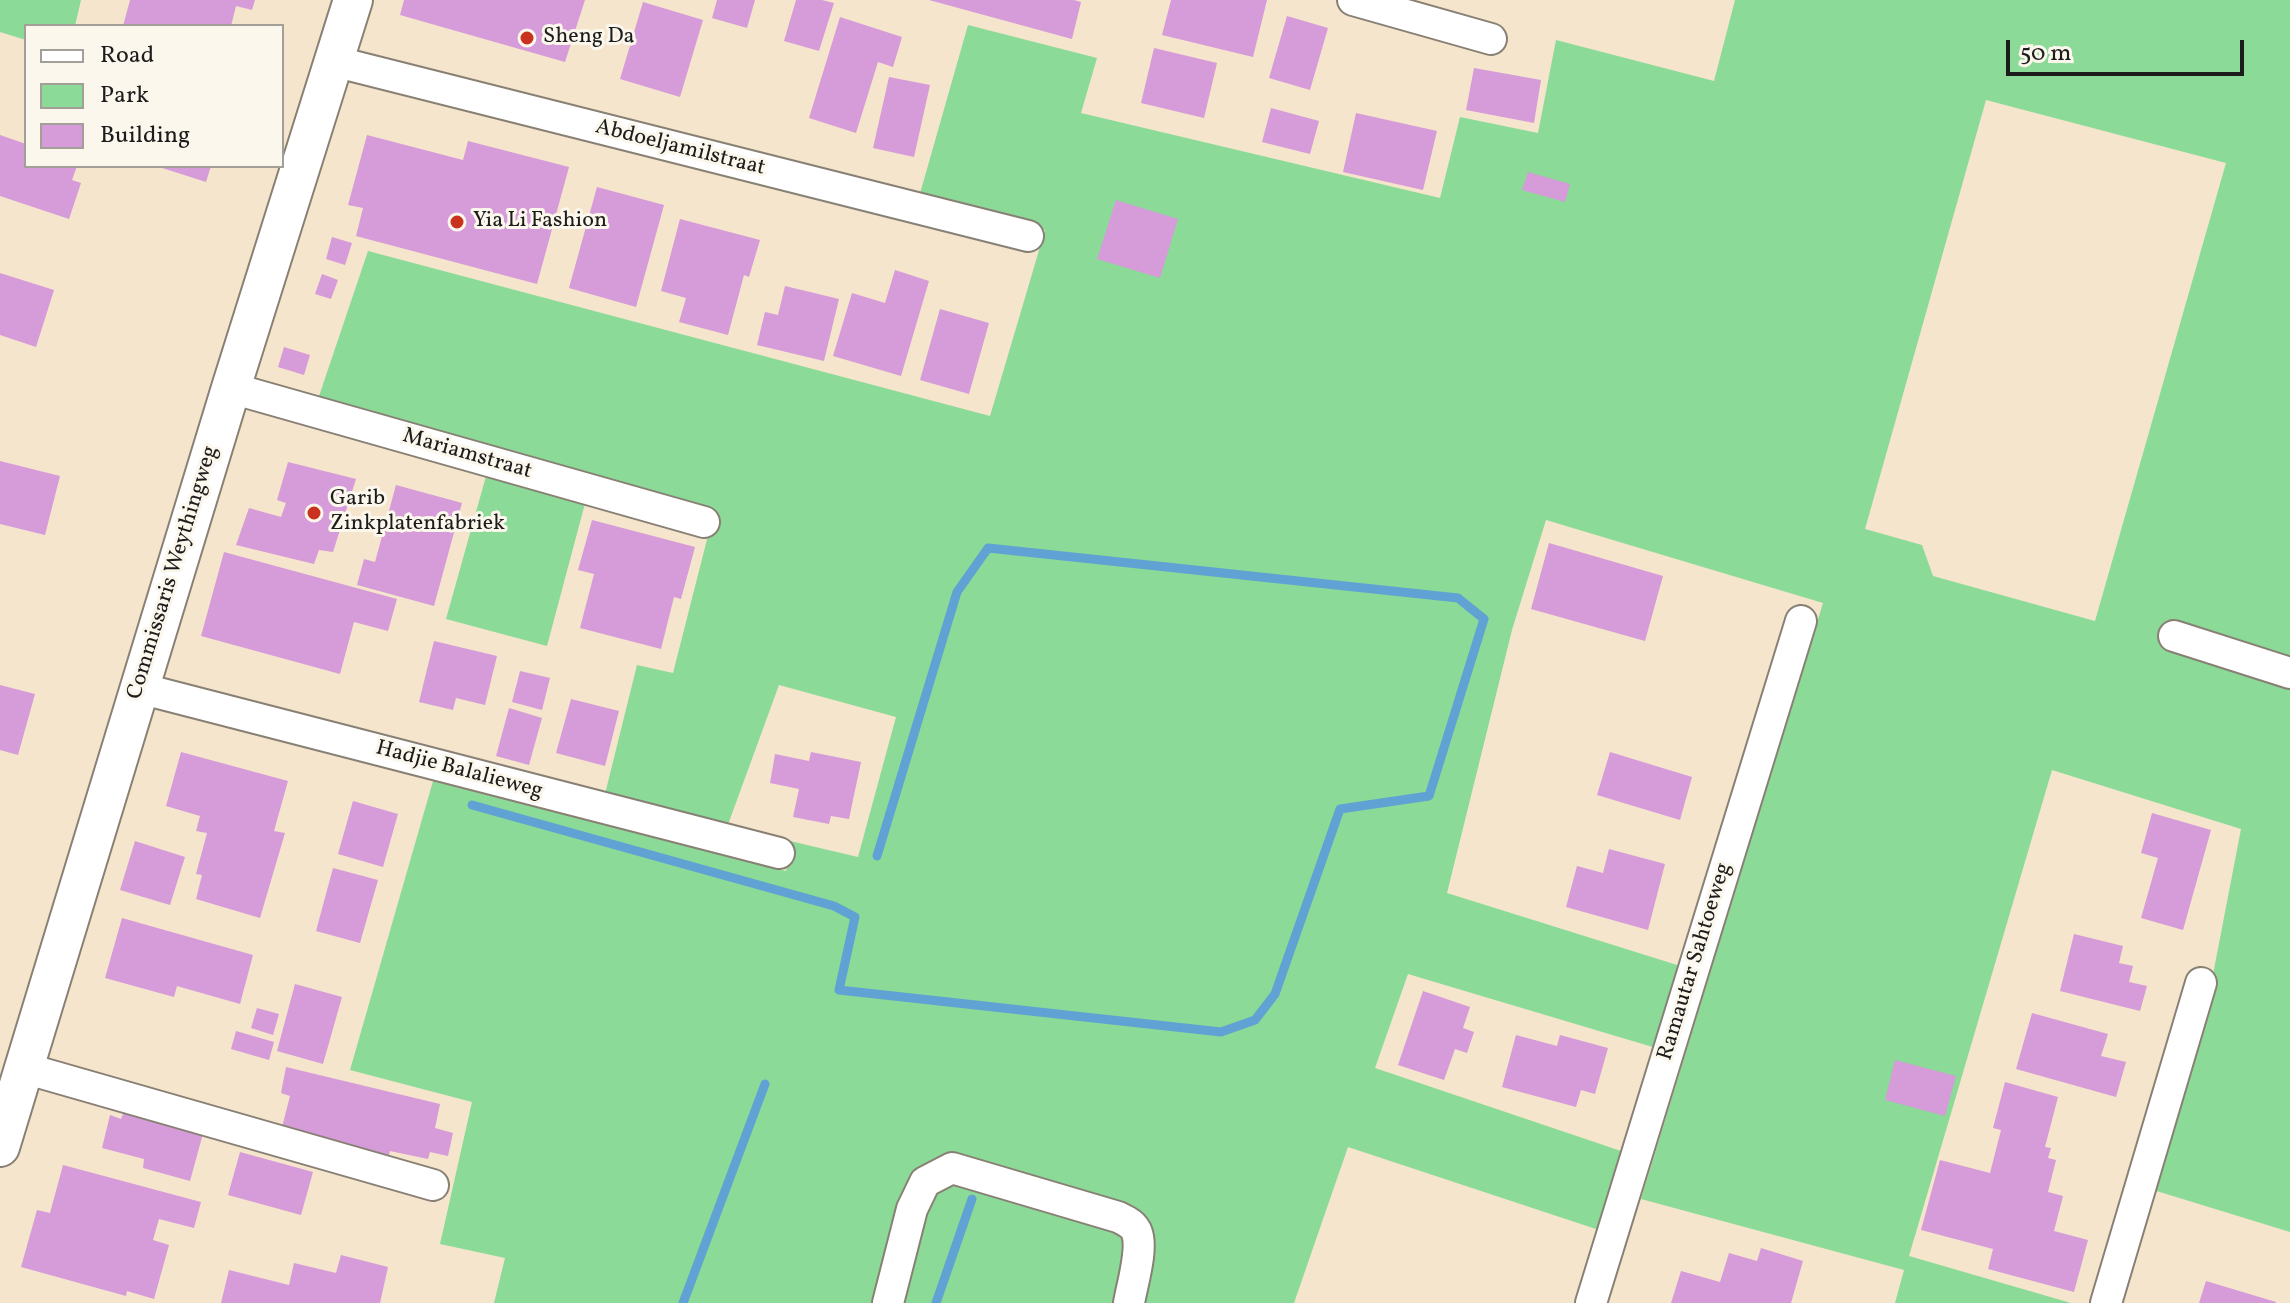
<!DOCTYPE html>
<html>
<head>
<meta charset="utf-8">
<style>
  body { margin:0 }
  #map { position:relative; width:2290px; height:1303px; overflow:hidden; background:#f5e5cc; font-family:Vollkorn,serif }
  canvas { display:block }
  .legend { position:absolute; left:24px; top:24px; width:260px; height:144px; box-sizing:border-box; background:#fbf7ec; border:2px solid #a29f99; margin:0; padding:10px 14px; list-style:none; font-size:24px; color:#1c1c1c }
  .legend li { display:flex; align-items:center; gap:16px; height:40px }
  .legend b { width:40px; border:2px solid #a29f99 }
  .scale { position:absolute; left:2006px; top:40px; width:238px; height:36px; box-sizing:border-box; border:4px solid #1c1c1c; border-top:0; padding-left:10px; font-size:24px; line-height:28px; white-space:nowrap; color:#1c1c1c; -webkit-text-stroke:6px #fbf7ec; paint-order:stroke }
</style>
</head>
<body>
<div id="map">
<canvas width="2290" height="1303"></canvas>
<ul class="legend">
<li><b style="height:10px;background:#fff"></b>Road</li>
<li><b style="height:22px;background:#8bda98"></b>Park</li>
<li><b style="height:22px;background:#d69bd9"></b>Building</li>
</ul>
<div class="scale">50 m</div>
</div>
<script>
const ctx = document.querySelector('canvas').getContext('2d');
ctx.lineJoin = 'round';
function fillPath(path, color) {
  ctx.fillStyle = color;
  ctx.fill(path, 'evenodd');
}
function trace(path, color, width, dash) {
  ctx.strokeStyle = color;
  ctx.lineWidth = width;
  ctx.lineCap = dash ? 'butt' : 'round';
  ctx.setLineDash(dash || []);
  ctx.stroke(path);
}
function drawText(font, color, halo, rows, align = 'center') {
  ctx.font = font + ' Vollkorn,serif';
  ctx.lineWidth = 6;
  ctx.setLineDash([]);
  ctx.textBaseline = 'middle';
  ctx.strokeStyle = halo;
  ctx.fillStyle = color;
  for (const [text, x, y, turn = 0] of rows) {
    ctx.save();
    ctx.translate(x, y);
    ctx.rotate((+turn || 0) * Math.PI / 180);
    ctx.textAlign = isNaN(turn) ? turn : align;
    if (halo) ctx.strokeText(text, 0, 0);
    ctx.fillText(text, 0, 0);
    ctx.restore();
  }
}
const green = new Path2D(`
  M0,0H81L75,26H26V40L0,32Z
  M1735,0H2290V1232L2150,1189L2211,985L2241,829L2052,770L1909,1256L2071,1303H1895L1904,1270L1641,1199L1823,603L1546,520L1512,630L1447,893L1690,969L1666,1051L1408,974L1375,1068L1627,1153L1602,1231L1348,1147L1294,1303H494L505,1258L440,1244L472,1102L350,1070L433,781L786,871L790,841L858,857L896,717L779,685L726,830L604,798L637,665L673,673L714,512L316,405L368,251L990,416L1045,230L919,197L968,25L1097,58L1081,113L1440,198L1460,117L1538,133L1556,40L1714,81ZM1986,100L2226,163L2095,621L1933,576L1922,545L1865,529Z
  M488,469L587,496L547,646L446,619Z`);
const stream = new Path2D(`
  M472,805L834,906L855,917L839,990L1221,1032L1255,1020L1275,994L1340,809L1429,796L1484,619L1458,598L988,548L957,592L877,856
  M683,1303L765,1084
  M936,1303L972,1199`);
const building = new Path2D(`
  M130,0H255L252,10L236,6L231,26H123Z
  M404,0H585L565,62L400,15Z
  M717,0H755L747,28L712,18Z
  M796,0H822L834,3L819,51L784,41Z
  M929,0H1074L1081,2L1072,39Z
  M1171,0H1267L1253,57L1162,35Z
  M643,2L703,20L680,97L620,79Z
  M1287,16L1328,28L1310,90L1269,78Z
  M840,17L902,37L893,67L878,62L856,133L809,118Z
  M1154,48L1217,63L1204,118L1141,103Z
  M1474,68L1541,80L1534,123L1466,110Z
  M889,77L930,85L914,157L873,148Z
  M1271,108L1319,121L1310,154L1262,142Z
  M1356,113L1437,131L1423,190L1343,172Z
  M0,135L26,144V166H77L72,180L81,183L69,219L0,196Z
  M367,135L463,160L468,141L569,167L537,284L356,236L363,208L348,205Z
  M156,166H211L206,182Z
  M1528,172L1570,184L1565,202L1522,190Z
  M597,187L664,205L636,307L569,288Z
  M1116,200L1178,219L1160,278L1097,259Z
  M680,219L760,240L749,277L744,275L728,335L679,322L686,298L661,291Z
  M332,237L352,243L345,265L326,259Z
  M895,270L929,281L901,376L833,356L852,293L885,303Z
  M0,273L54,290L36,347L0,335Z
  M322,274L338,280L331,299L315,294Z
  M785,286L839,299L824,361L757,345L765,312L778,315Z
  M940,309L989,323L969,394L920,380Z
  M284,347L310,355L304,375L278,367Z
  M0,461L60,476L45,535L0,524Z
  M288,462L356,479L333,552L319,550L314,564L236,545L249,508L281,517L286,503L277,500Z
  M396,485L462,503L434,606L357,585L364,559L375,562Z
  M592,520L695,547L681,599L674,597L661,649L580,628L594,574L578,570Z
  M1549,543L1663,576L1645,641L1531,609Z
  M224,552L397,599L388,631L354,622L340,674L201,636Z
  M434,641L497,656L485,705L456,698L453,710L419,702Z
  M520,671L550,678L542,710L512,702Z
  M0,685L35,694L18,755L0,750Z
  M571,699L619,711L605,766L556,753Z
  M509,708L542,718L529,765L496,756Z
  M181,752L288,781L274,831L285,833L260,918L196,899L202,875L196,874L207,833L196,831L200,816L166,806Z
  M811,752L861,762L849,819L831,816L829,824L793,817L799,789L770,783L775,754L809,761Z
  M1610,752L1692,777L1680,820L1597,795Z
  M353,801L398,814L383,867L338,854Z
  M2152,813L2211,830L2183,930L2141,918L2158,858L2141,853Z
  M135,841L185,857L170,905L120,890Z
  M1609,849L1665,864L1648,930L1566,907L1577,866L1603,873Z
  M333,868L378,880L360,943L316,931Z
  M122,918L253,955L240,1004L177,986L174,997L105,978Z
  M2074,934L2123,946L2119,963L2133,966L2129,982L2147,986L2140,1011L2060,991Z
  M295,984L342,997L323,1064L277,1051Z
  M1423,991L1470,1007L1463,1028L1474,1032L1467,1053L1455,1049L1444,1080L1398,1065Z
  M257,1008L279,1014L273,1035L251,1028Z
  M2032,1013L2108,1034L2101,1056L2126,1062L2116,1097L2016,1069Z
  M236,1031L274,1042L269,1060L231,1049Z
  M1516,1035L1557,1046L1560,1035L1608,1048L1595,1094L1581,1090L1576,1107L1502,1087Z
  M1895,1060L1956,1076L1945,1116L1885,1100Z
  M286,1067L440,1104L435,1128L453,1133L448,1156L430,1152L428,1159L390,1151L388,1161L280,1135L290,1096L281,1093Z
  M2005,1082L2058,1097L2045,1147L2051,1148L2048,1158L2056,1160L2048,1192L2063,1196L2054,1231L2088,1240L2074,1292L1988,1269L1993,1249L1921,1230L1940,1160L1990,1173L2001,1130L1993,1128Z
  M125,1109L204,1130L190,1181L143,1168L144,1159L102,1148L110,1115L121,1119Z
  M240,1152L313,1172L301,1215L228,1195Z
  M63,1165L201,1202L194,1228L159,1219L153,1240L169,1245L154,1299L127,1291L126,1296L21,1267L37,1210L50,1213Z
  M1761,1248L1803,1261L1791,1303H1671L1681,1271L1720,1282L1729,1253L1757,1261Z
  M341,1255L388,1267L380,1303H221L229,1270L289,1285L294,1263L336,1273Z
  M2206,1281L2276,1302V1303H2199Z`);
const minor = new Path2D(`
  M1353,0L1491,39
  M333,61L1028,236
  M231,388L704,522
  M2174,636L2290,673
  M139,688L779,853
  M24,1068L433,1185
  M888,1303L912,1209L925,1182L952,1168L1118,1217C1126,1221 1134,1224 1137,1233C1143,1250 1132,1285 1129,1303
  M1591,1303L1801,621
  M2106,1303L2201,983`);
const major = new Path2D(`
  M0,1147L231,388L353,0`);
const markers = [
  [527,38,8,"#c8321e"],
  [457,222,8,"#c8321e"],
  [314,513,8,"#c8321e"]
];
const poiNames = [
  ["Sheng Da",543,38],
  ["Yia Li Fashion",473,222],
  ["Garib",330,500],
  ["Zinkplatenfabriek",330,525]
];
const streetNames = [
  ["Abdoeljamilstraat",680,149,14],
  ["Mariamstraat",467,455,16],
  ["Commissaris Weythingweg",174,573,-73],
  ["Hadjie Balalieweg",459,771,15],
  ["Ramautar Sahtoeweg",1696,962,-73]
];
fillPath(green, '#8bda98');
trace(stream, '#5fa2d3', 9);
fillPath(building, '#d69bd9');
trace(minor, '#888074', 34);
trace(major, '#888074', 42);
trace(minor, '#fff', 30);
trace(major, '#fff', 38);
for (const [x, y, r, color] of markers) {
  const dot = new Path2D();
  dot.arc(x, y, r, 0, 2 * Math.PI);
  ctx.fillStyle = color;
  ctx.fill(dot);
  trace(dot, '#fbf7ec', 3);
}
drawText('22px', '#1c1c1c', '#fbf7ec', poiNames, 'left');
drawText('22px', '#1c1c1c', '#fbf7ec', streetNames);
</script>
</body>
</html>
